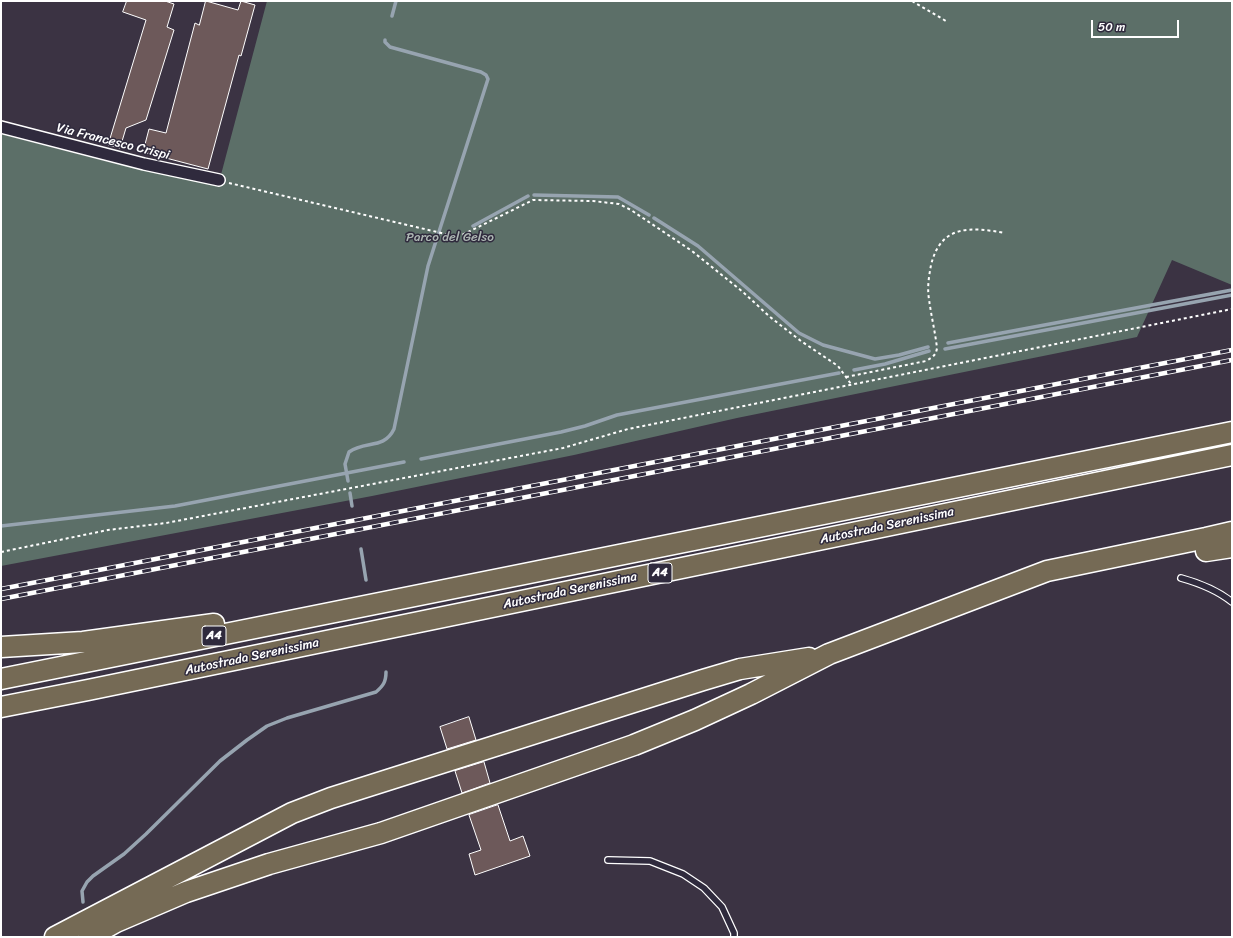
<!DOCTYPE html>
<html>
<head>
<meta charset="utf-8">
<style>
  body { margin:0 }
  #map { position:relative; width:1233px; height:938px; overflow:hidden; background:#3b3343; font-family:Sriracha,sans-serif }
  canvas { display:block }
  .frame { position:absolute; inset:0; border:2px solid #fff; pointer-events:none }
  .scale { position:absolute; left:1091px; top:20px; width:88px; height:18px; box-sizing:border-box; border:2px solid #fff; border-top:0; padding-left:5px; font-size:12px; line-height:14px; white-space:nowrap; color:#fff; -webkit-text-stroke:3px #2f2a3d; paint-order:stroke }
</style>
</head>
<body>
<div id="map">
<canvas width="1233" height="938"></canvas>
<div class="frame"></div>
<div class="scale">50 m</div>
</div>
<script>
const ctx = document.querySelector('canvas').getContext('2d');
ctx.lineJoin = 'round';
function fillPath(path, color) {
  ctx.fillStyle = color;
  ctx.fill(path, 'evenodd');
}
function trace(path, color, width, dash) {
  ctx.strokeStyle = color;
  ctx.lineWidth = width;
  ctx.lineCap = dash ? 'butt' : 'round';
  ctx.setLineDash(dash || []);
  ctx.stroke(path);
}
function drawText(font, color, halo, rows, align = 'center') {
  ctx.font = font + ' Sriracha,sans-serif';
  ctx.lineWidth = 3;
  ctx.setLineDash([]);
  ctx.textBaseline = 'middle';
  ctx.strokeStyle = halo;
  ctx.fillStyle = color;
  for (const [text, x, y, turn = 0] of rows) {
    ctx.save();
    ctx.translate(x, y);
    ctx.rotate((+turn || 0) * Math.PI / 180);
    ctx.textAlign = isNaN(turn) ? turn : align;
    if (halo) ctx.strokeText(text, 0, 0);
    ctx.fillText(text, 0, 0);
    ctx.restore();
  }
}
const green = new Path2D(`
  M267,1H1232V285L1172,260L1137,337L737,418L574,455L372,496L1,566V134L113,163L218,186Z`);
const stream = new Path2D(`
  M392,16L396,1
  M534,195L618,197L649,215
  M654,218L698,246L799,333L823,345L875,359L899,355L928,347
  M473,226L528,196
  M948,343L1232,290
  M945,349L1232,295
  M854,370L885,364L929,351
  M421,459L561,432L585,426L617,415L839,373
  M348,481L345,464L349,452C365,440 384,450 394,429L428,266L488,79L486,75L481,72L390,47L385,42V40
  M350,493L352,506
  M1,526L175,506L404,462
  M361,549L366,580
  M83,902L82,891L87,882L93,876L124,854L146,834L220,761L247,740L267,726L287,718L376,692C383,686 386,682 386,672`);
const building = new Path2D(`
  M127,1H165L174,4L167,27L174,30L146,120L126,128L120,148L108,145L146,20L123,12Z
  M206,1L238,10L241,1L255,5L241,56L239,55L208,169L143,152L149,129L166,133L195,23L199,25Z
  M469,717L476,740L447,749L440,727Z
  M484,762L490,783L462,793L455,771Z
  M498,805L510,841L523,836L530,856L475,875L469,854L481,850L469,815Z`);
const path = new Path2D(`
  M912,1L946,21
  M229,183L454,236H460L533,200L593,201L619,204L631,210L692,251L743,292L770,317L801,341L838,366L851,384
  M846,377L926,361C933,357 936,355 937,348C935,331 931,315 929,299C927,288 929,276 931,265C941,224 971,227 1005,233
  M1,552L108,530L166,523L563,448L628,429L1232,309`);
const lane = new Path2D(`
  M1181,578C1199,583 1217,590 1232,602
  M608,860L650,861L683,874L704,888L722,907L734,933V937`);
const street = new Path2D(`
  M1,127L144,164L219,180`);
const highway = new Path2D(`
  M1206,551L1232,547
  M1,647L83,642L214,624
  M1,679L1232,432
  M1,707L88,690L1232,455
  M55,937L292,813L331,798L703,680L740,669L809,658
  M89,937L116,922L186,892L269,864L381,833L634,745L695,720L751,694L829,654L1047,571L1206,538L1232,532`);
const rail = new Path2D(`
  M1,589L1232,350
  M1,599L1232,360`);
const shields = [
  [660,573,24],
  [214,636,24]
];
const shieldNames = [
  ["A4",660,573],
  ["A4",214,636]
];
const streetNames = [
  ["Via Francesco Crispi",113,142,14],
  ["Autostrada Serenissima",887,526,-12],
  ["Autostrada Serenissima",570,591,-12],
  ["Autostrada Serenissima",252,657,-12]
];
const parkNames = [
  ["Parco del Gelso",450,238]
];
fillPath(green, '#5c6f68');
trace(stream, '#97a4b0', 3.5);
fillPath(building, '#6d595a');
trace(building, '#fff', 1);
trace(lane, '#fff', 8);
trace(street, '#fff', 14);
trace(highway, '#fff', 23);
trace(path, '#fff', 2, [3, 3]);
trace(lane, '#2f2a3d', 5.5);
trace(street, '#2f2a3d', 11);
trace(highway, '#756a55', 20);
trace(rail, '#fff', 4.5);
trace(rail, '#2f2a3d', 3, [9]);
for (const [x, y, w] of shields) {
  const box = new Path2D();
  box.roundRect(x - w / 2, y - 10, w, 20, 3);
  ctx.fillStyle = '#2f2a3d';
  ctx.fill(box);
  trace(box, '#fff', 1);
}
drawText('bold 12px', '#fff', null, shieldNames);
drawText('13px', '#fff', '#2f2a3d', streetNames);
drawText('13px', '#aeb7b4', '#2f2a3d', parkNames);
</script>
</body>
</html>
